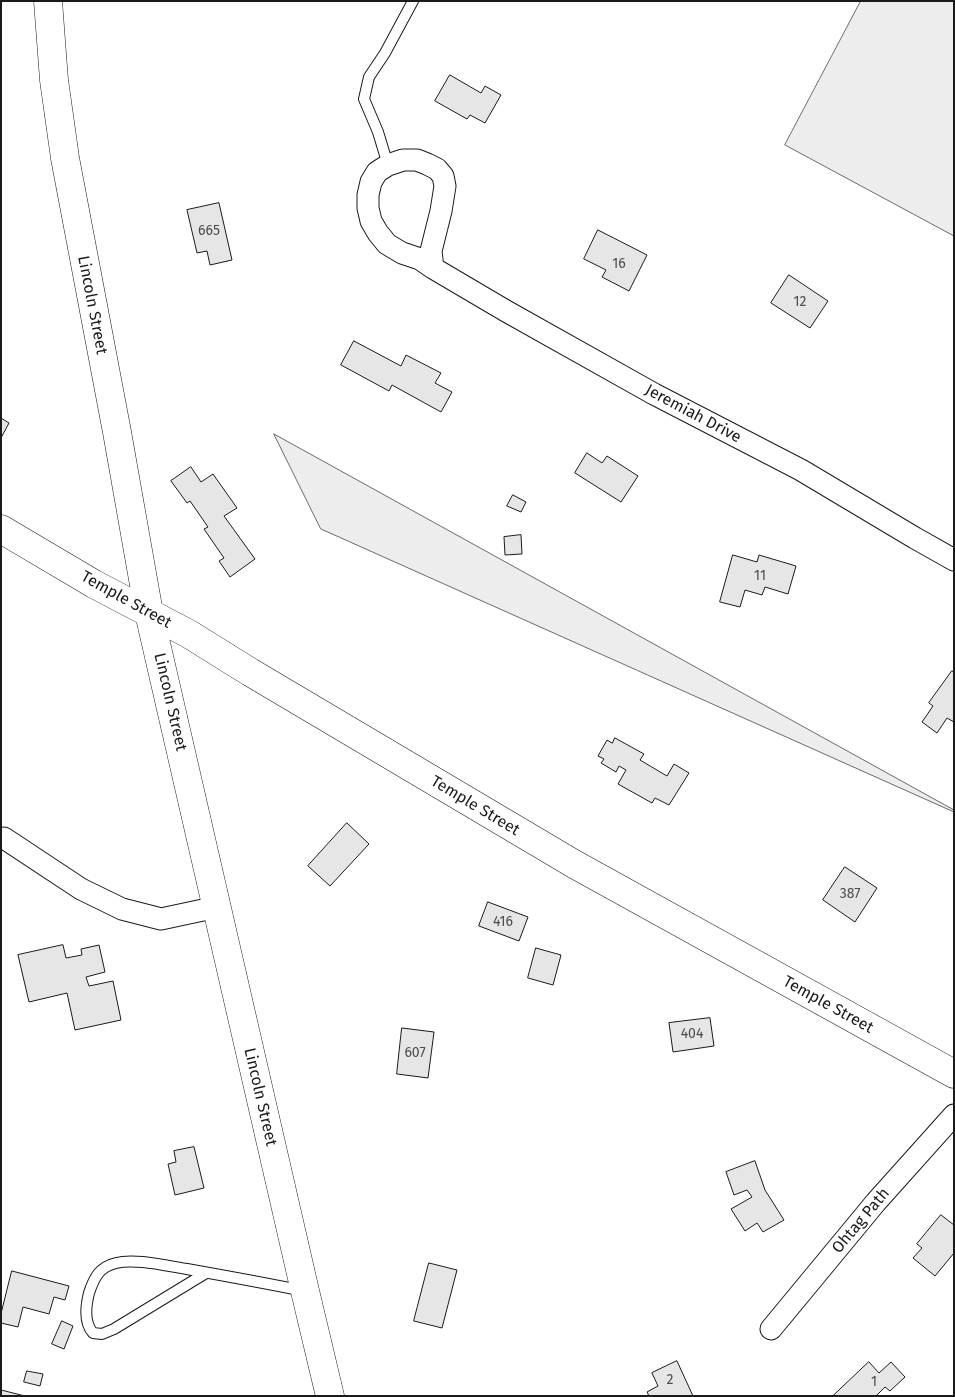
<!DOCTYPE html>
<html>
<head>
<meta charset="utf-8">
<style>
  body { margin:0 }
  #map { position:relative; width:955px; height:1397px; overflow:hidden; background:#fff; font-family:"Fira Sans",sans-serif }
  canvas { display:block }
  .frame { position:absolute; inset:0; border:2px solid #1a1a1a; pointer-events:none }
</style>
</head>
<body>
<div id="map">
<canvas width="955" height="1397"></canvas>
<div class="frame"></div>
</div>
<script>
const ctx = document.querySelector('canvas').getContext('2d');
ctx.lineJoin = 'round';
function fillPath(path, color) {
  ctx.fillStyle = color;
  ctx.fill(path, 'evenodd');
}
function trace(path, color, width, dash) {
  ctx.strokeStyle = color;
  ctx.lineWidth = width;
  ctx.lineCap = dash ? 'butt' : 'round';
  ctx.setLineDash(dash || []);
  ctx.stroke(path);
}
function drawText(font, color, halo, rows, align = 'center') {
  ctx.font = font + ' "Fira Sans",sans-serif';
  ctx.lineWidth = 4;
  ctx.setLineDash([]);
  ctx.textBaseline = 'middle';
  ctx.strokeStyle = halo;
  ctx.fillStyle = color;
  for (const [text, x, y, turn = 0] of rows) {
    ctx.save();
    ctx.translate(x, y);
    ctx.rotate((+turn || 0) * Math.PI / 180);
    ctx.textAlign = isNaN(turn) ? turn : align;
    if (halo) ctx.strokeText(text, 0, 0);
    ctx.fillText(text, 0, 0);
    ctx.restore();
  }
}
const built = new Path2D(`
  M861,1H954V236L785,145Z
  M274,434L954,810V812L321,529Z`);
const building = new Path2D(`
  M450,75L481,93L485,86L501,95L485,123L470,115L467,119L435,101Z
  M219,203L232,260L210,265L207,251L197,253L187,210Z
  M598,230L647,255L629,291L602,277L606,270L584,259Z
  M789,275L828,301L810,328L771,303Z
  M354,341L401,366L406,355L441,373L435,383L452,392L441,412L392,385L389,391L341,365Z
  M1,418L9,423L1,438Z
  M587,453L602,463L607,456L638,476L621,502L575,473Z
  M191,467L201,482L213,474L237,508L224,516L255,559L230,577L219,561L224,558L204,529L208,527L190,501L187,503L171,481Z
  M513,495L526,502L521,512L507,506Z
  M521,535L522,554L505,555L504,537Z
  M733,555L757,562L759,555L796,566L788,594L765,587L762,595L745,590L740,607L720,602Z
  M952,671L954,672V722L947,718L937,733L922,722L933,706L929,703Z
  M615,738L644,754L640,760L667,776L674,764L689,773L669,805L655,798L652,803L618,784L626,770L619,766L616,772L601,763L604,759L598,756L607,740L612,743Z
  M347,823L369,844L330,886L308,866Z
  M845,867L877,888L855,922L823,900Z
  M488,902L528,917L519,941L479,926Z
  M63,945L66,958L82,955L81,949L99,945L105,972L86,977L89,986L113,981L121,1020L75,1030L67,993L29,1002L18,955Z
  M536,948L561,955L553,985L528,978Z
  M710,1018L714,1046L673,1052L669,1023Z
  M402,1028L434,1032L428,1078L397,1074Z
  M194,1147L204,1188L175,1195L168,1164L176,1162L174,1151Z
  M755,1161L765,1190L784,1220L763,1232L757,1223L745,1231L731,1209L752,1197L747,1190L734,1195L726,1172Z
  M941,1215L954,1225V1253L935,1276L913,1258L922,1248L917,1244Z
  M429,1263L457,1270L442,1328L414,1321Z
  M12,1271L69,1286L65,1300L54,1297L49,1314L23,1307L18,1327L1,1323V1314Z
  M62,1321L73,1326L64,1349L52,1344Z
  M677,1361L693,1396H649L647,1392L658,1386L652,1373Z
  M869,1362L879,1373L891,1362L905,1377L890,1391L885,1387L876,1396H833Z
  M27,1371L43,1374L40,1386L24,1382Z
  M1,1390L25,1396H1Z`);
const lane = new Path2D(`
  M388,165L378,132L364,99L369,77L385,53L413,1
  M206,1273L114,1329L102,1334L93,1333C84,1323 86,1305 89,1293C94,1278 99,1267 116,1263C135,1258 167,1266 187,1269C226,1276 265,1283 304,1291`);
const street = new Path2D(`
  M433,268L431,251L441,211L445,186L443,176L437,169L427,164L417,160H403L388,165L377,172L371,182L368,195V208L371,221L378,233L387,244L402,253L420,259L433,268L506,311L654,394L801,470L915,538L954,560
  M4,838L81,889L122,909L161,919L217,907
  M771,1329L876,1202L954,1115`);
const secondary = new Path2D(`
  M48,1L54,80L65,158L117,432L149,613L305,1291L330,1396
  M1,529L94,584L189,634L250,672L574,864L954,1074`);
const numberNames = [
  ["665",209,231],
  ["16",619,264],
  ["12",800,302],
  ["11",760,576],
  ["387",850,894],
  ["416",503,922],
  ["404",692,1034],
  ["607",415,1053],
  ["2",670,1380],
  ["1",874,1382]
];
const streetNames = [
  ["Lincoln Street",92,305,79],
  ["Jeremiah Drive",693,414,28],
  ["Temple Street",126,600,29],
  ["Lincoln Street",170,702,77],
  ["Temple Street",475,806,31],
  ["Temple Street",828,1005,29],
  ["Lincoln Street",260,1097,77],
  ["Ohtag Path",861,1221,-50]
];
fillPath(built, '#ededed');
trace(built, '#6a6a6a', 1);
fillPath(building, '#e6e6e6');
trace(building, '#1a1a1a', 1);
trace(lane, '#1a1a1a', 12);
trace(street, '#1a1a1a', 23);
trace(secondary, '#1a1a1a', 29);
trace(lane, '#fff', 10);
trace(street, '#fff', 21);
trace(secondary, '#fff', 28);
drawText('14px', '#4d4d4d', null, numberNames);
drawText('16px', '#1a1a1a', '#fff', streetNames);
</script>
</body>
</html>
